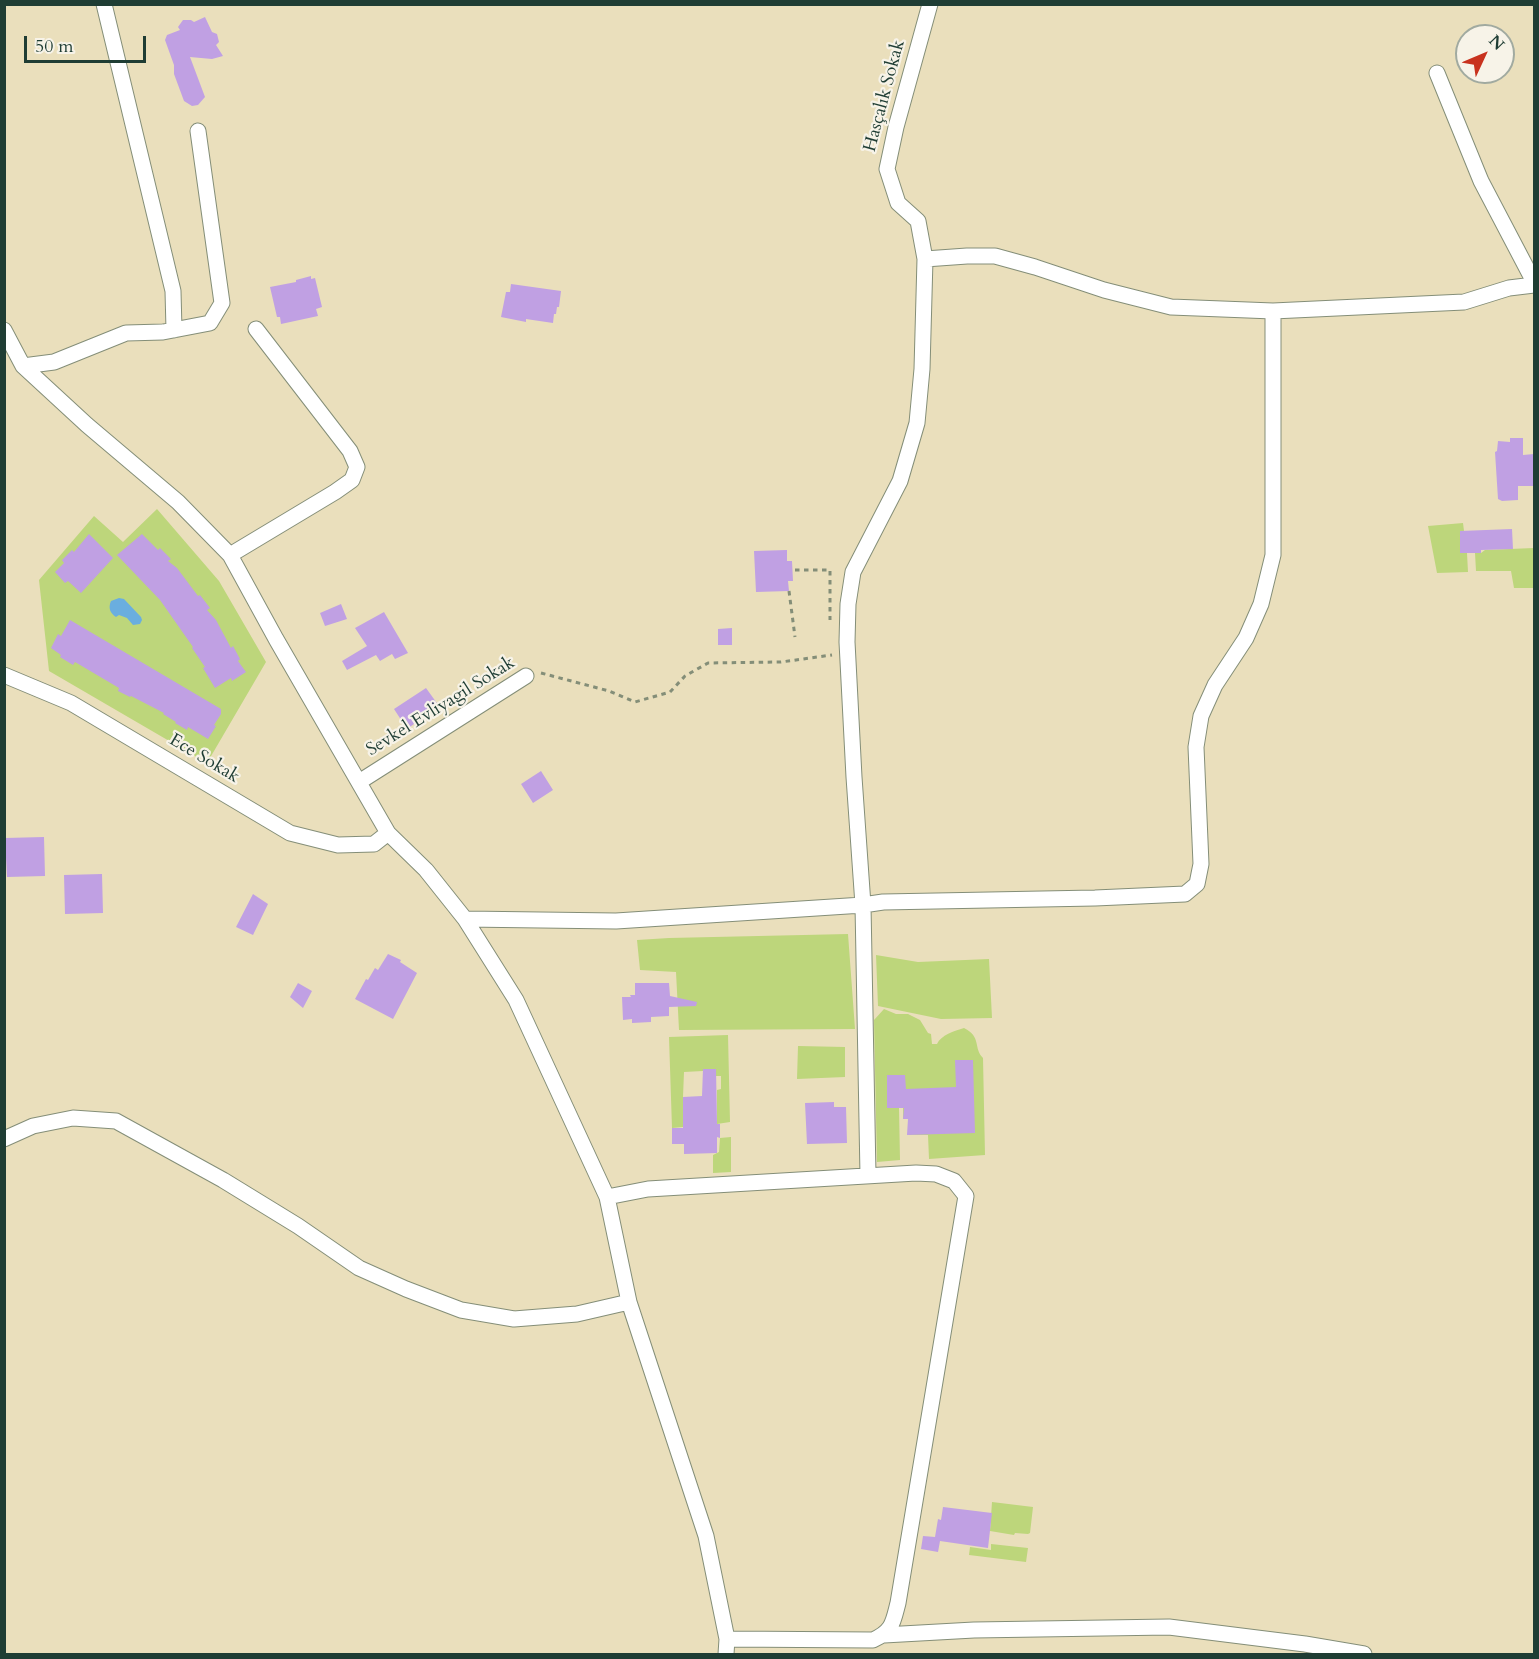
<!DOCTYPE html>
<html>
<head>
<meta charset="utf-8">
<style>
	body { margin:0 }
	#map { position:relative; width:1539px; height:1659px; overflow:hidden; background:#eadfbc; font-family:Cardo,serif }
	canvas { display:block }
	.frame { position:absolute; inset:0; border:6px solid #1f3d34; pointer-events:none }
	.north { position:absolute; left:1455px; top:24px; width:60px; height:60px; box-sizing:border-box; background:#f7f3e8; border:2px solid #a1aaa0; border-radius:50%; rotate:46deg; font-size:16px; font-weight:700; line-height:24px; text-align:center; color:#1f3d34 }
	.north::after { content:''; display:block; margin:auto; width:21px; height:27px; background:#c8321e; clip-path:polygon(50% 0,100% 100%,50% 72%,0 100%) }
	.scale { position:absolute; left:24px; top:36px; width:122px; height:27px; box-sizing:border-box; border:3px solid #1f3d34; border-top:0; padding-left:8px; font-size:18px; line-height:21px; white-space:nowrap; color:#1f3d34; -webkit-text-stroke:4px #f7f3e8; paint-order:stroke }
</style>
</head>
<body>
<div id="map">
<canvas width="1539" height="1659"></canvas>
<div class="frame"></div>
<div class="north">N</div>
<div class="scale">50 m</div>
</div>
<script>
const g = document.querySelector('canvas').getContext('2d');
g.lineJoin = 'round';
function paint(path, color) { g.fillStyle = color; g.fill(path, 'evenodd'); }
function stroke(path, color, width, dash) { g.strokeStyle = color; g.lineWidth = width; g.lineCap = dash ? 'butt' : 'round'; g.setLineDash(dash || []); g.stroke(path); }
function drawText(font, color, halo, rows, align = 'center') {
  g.font = font + ' Cardo,serif'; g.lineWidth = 4.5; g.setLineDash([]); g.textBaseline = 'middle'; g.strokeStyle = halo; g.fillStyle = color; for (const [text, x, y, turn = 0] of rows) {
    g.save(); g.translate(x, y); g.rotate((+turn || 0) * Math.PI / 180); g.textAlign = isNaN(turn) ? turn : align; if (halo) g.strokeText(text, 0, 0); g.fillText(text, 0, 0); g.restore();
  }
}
paint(new Path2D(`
	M157 509 219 581 266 662 207 763 49 671 39 580 94 516 123 542Z
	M1463 523 1464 531H1460V553H1467L1468 572 1437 573 1428 526Z
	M1534 548V588H1514L1511 571H1476L1475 553H1481L1485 550Z
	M848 934 855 1029 679 1030 676 972 640 970 637 940 669 938Z
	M876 955 918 962 989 959 992 1018 941 1019 878 1006Z
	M884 1009 896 1014H908L920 1020 928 1033 931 1034 932 1044H937C941 1035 954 1031 964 1028 982 1037 973 1048 983 1058L985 1155 929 1159 928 1135H909L908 1119H903V1108H899L900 1160 877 1162 874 1020Z
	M728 1035 730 1122 717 1124V1090L721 1089V1076H716V1069H704L703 1071 684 1072 683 1097V1127L672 1128 669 1037Z
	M798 1046 845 1047V1077L797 1079Z
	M731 1137V1172L713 1173V1155L719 1152 720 1138Z
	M992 1502 1033 1507 1030 1533 1028 1534 1015 1533 1014 1535 990 1531Z
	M991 1544 1028 1548 1026 1562 969 1555 970 1547 991 1550Z`), '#bdd67b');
paint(new Path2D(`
	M119 598 124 599 141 617 142 620 140 624 133 625 127 618 119 615 116 617C110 613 108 608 111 601Z`), '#6aaedf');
paint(new Path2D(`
	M205 17 212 32 217 34 219 42 216 45 223 56 212 59 190 57 205 97 198 105 192 106 184 101 174 74V65L165 40 167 35 180 30 178 27 183 20H191L194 22Z
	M311 276V279L315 278 322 307 316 309 318 316 281 324 280 317H277L270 287 296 282V280Z
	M511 284 561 291 559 307H557L556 314H554L553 323 526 319V322L501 317 506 292H510Z
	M1510 438H1523V455L1534 454V486H1518V500L1502 501 1498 499 1495 452 1497 451 1498 441 1510 442Z
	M1512 529 1513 549 1481 550V553H1460V531Z
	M89 534 113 558 81 593 68 581 65 583 55 572 64 563 62 560 72 550 74 552Z
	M142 534 158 550 160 548 171 559 168 561 177 568 198 596 200 595 210 608 207 610 216 620 231 648 233 646 240 659 238 661 246 672 232 681 231 678 215 688 203 668 205 667 192 648 193 647 160 600 117 555Z
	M787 550V561H792L793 581H788L789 591 756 592 754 551Z
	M341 604 347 619 325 626 320 613Z
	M384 612 408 653 395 659 392 654 380 661 376 655 347 670 342 661 367 646 355 628Z
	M70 620 221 709V714L214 725 216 726 208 739 188 727 187 730 175 723 176 722 163 714 164 713 131 696 130 697 118 691 119 688 75 662 73 665 60 657 61 655 51 648 58 634 61 636Z
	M732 628V645H718V629Z
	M426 688 439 706 407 729 394 709Z
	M541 771 553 790 533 803 521 784Z
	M44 837 45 876 7 877 5 838Z
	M102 874 103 913 65 914 64 875Z
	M253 894 268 904 253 935 236 927Z
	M388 954 401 960 400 962 417 973 393 1019 355 999 366 979 368 980 375 968 378 970Z
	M298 983 312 991 303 1008 290 997Z
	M635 983H669L670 996 697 1002 696 1006 669 1007V1016L651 1017V1022L632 1023V1019L623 1020 622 997H631L630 995H635Z
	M955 1060H973L975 1133 907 1135 908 1119H903L904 1108H887V1075H905L906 1089 956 1087Z
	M703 1069H716L717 1124H720V1138L717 1137V1153L684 1154V1144H672V1128H683V1097L702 1096Z
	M834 1102V1107H846L847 1143 807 1144 805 1103Z
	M943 1507 992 1513 988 1548 940 1541 938 1552 921 1549 923 1536 935 1537 938 1519 941 1520Z`), '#c0a0e3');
const street = new Path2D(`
	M104 4 173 291 174 330
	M1437 73 1481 181 1534 282
	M925 259 967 256H995L1035 267 1104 290 1171 307 1273 311 1464 302 1509 288 1534 285
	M4 330 23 366 87 425 178 502 230 555 276 639 388 833 426 870 465 919 616 921 863 905 883 902 1095 898 1185 894 1197 884 1201 864 1196 747 1201 716 1215 685 1246 638 1261 604 1273 555V311
	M23 366 54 362 126 333 163 332 210 323 222 303 198 131
	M230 555 335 492 352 480 357 467 350 451 256 329
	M4 675 71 703 290 833 338 845 374 844 388 833
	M359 782 526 676
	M465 919 516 1000 607 1197 648 1189 916 1173 936 1174 954 1181 966 1196 898 1603C893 1622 893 1631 873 1640L727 1639
	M4 1139 33 1126 73 1118 116 1121 223 1180 298 1226 359 1268 406 1289 461 1310 514 1319 577 1314 629 1302 607 1197
	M868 1176 863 905 854 777 847 642 848 604 853 572 900 481 917 423 922 369 925 259 918 221 898 203 887 169 896 127 930 4
	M629 1302 706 1536 727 1639 726 1654
	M884 1635 974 1630 1169 1627 1305 1644 1364 1654`);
stroke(street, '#848e78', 17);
stroke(new Path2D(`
	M795 570H830V620
	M789 591 795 637
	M541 673 609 691 635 702 670 692 685 676 708 663 781 662 832 655`), '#848e78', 3, [4.5, 4.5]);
stroke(street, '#fff', 15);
drawText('18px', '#1f3d34', '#f7f3e8', [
	["Hasçalık Sokak",885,96,-75],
	["Sevkel Evliyagil Sokak",441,707,-32],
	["Ece Sokak",204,759,31]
]);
</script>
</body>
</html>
